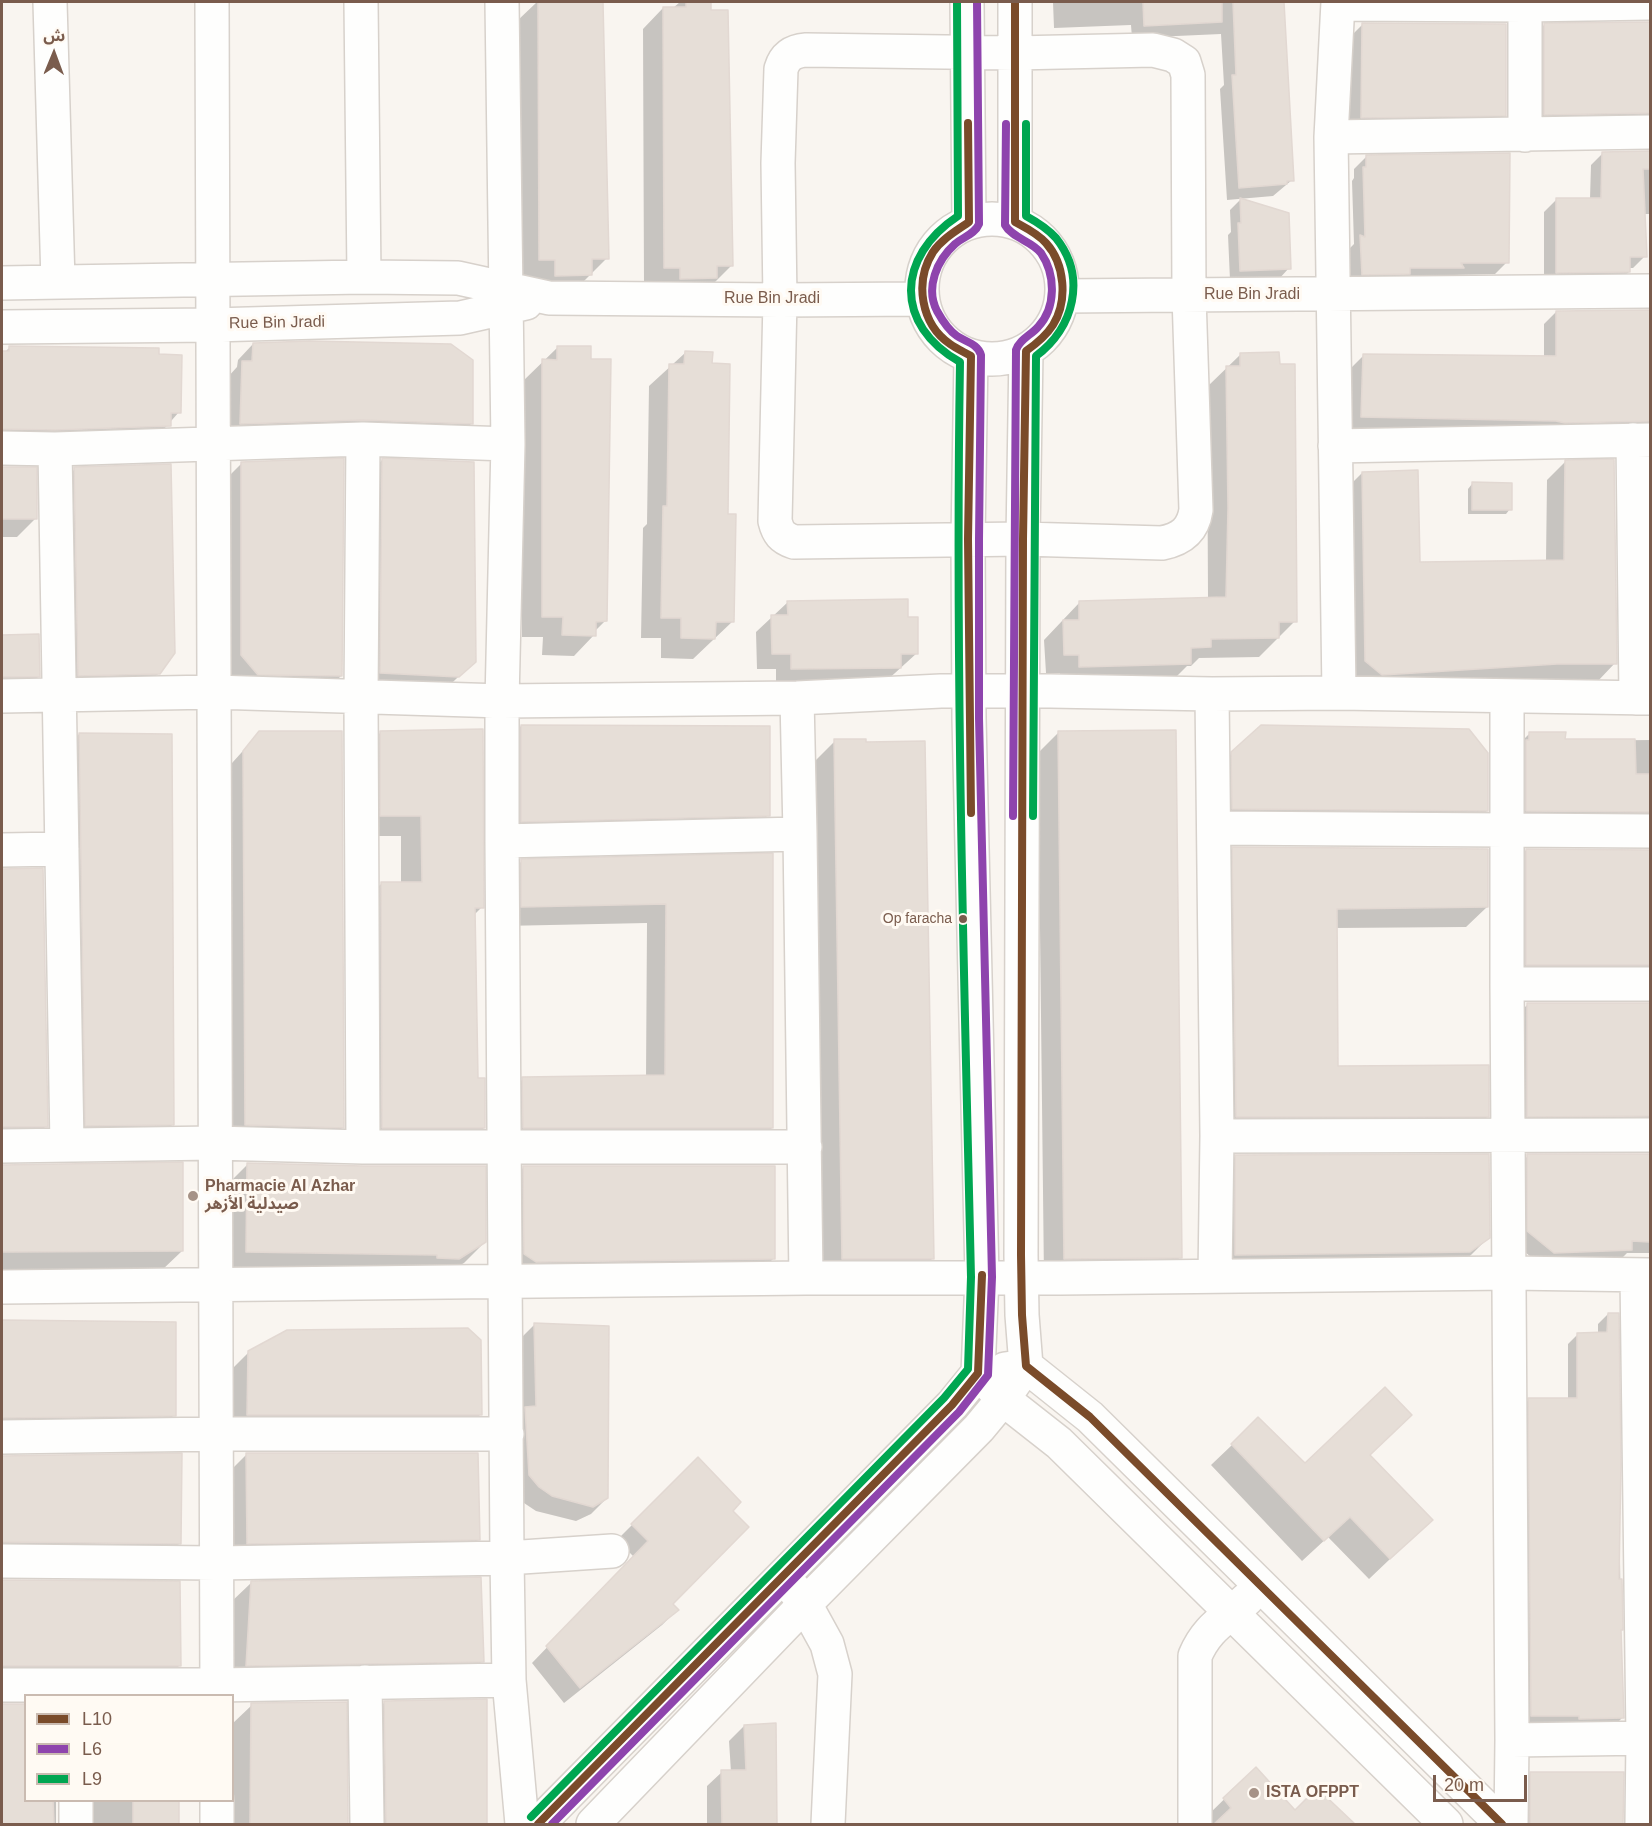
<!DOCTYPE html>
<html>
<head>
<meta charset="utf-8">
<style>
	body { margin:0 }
	#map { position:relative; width:1652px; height:1826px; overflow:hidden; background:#f9f5f0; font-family:Arial,"Noto Sans Arabic",sans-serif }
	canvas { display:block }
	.frame { position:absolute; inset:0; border:3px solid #7a5c4d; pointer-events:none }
	.legend { position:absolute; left:24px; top:1694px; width:210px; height:108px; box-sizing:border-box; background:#fffaf3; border:2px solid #cabbb1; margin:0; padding:8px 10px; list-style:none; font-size:18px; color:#7a5c4d }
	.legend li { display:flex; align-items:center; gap:12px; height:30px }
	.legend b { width:30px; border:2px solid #cabbb1 }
	.north { position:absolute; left:24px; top:24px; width:60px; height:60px; -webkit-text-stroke:4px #fffaf3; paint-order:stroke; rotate:1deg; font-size:16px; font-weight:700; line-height:24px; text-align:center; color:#7a5c4d }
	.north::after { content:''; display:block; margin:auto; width:21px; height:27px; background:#7a5c4d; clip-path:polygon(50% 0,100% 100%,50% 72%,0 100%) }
	.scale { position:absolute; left:1433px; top:1775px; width:94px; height:27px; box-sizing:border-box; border:3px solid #7a5c4d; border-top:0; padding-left:8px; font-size:18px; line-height:21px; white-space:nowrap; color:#7a5c4d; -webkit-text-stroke:4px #fffaf3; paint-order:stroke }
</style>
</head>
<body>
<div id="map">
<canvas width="1652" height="1826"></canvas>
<div class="frame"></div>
<ul class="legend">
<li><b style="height:8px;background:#7a4b2a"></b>L10</li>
<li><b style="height:8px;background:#8e44ad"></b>L6</li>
<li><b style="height:8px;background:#00a651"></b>L9</li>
</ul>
<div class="north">ش</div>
<div class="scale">20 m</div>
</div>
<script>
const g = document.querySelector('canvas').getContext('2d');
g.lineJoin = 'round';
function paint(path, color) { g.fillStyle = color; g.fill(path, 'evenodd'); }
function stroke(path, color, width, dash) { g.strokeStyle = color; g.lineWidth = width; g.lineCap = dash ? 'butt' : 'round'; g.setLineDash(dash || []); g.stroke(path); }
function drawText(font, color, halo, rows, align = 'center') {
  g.font = font + ' Arial,"Noto Sans Arabic",sans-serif'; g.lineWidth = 6; g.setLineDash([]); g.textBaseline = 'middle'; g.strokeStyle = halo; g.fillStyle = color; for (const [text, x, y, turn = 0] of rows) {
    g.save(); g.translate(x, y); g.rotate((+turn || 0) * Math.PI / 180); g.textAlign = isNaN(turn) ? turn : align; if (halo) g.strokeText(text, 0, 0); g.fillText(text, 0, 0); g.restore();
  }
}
paint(new Path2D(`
	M537 2H585L607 258 570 295 519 280 517 21Z
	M680 2H710L732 265 711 286 644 288 643 29 663 8H673Z
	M1053 2H1283L1292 180 1273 196 1227 200 1220 89 1224 85 1221 34 1132 38 1131 25 1054 28Z
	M1650 23V131L1532 126V37L1544 25Z
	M1363 24 1505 115 1489 130 1346 133 1347 40Z
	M1650 152V214H1643L1645 256 1633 268H1629V272L1616 284 1544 285V212L1556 200 1590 199 1591 165 1603 153Z
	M1366 157 1507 262 1495 274 1455 275 1451 279 1351 286 1349 249 1354 244 1352 181 1354 178V169Z
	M1240 200 1287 214 1289 268 1279 279 1230 280 1228 235 1231 232 1230 210Z
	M1650 311V434L1349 429 1351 368 1364 355 1544 357V324L1556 312Z
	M253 344 472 423 456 439H225L227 378 237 367 238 360Z
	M10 347 157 356 179 412 150 445 2 448V353H4Z
	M558 347 605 621 594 632V635L574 656 542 655 543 637H522V382Z
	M685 353 726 515 733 621 693 659 661 658V638H641L643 528 647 524 649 386Z
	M1241 354 1295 621 1259 657 1199 658 1191 666H1187L1170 683 1061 685 1060 673H1046L1044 640 1080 602 1208 599 1207 387Z
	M382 460 474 662 437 697 360 693 362 481Z
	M1565 462 1615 663 1597 682 1347 679 1344 491 1362 473 1418 564 1546 561 1547 480Z
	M242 463 341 676 320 696 221 676V484Z
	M2 468 35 469 36 518 17 537H2Z
	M75 469 159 673 138 694 58 696 54 489Z
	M1472 484 1510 509 1506 514H1468V489Z
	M788 602 906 619 917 653 884 683 776 684V669H757L756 632Z
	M2 636H38L39 676 20 695H2Z
	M521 726 768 815 748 836 501 842V747Z
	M260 732 343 1127 322 1148 225 1145 223 773Z
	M381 732 482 907 474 915 476 1079 484 1128 463 1148H362L361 904 381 884 401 883V836H360V753Z
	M1059 732 1180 1257 1160 1278 1044 1279 1038 753Z
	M1530 733 1564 741 1650 740V831L1514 823 1517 746Z
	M79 734 173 1124 152 1145 65 1146 59 755Z
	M835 741 932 1259 912 1279H822L814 762Z
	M1232 753 1487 811 1466 831 1212 829 1211 774Z
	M1233 848 1487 907 1466 927 1335 928 1336 1067 1488 1116 1467 1137H1216L1212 869Z
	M1526 850 1650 851V984L1514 977V863Z
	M771 855 772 1128 752 1148H503V1099L523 1079 646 1077 647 923 502 926V881L522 861Z
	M2 870H42L46 1126 26 1146 2 1147Z
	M1528 1004H1650V1135L1515 1129V1017Z
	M1650 1155V1253H1627L1618 1262 1541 1265 1515 1244V1168L1528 1156Z
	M1236 1156 1488 1238 1467 1259 1215 1275V1177Z
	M181 1164 182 1251 161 1271H2V1166Z
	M248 1164 485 1242 464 1263 437 1279 226 1272 227 1185Z
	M524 1167 774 1258 753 1279 515 1282 503 1188Z
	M1608 1314 1617 1315 1622 1718 1613 1727 1521 1725 1519 1409 1529 1400H1568V1344L1578 1334H1598V1324Z
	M2 1322 175 1323 174 1415 155 1434 2 1436Z
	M534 1325 607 1498 591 1514 576 1521 536 1511 524 1503 514 1491 519 1340Z
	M249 1352 480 1415 460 1435H227L228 1373Z
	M1232 1445 1305 1465 1369 1455 1410 1540 1369 1579 1328 1537 1302 1561 1211 1465Z
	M247 1454 479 1539 458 1560 227 1564 226 1475Z
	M181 1455 180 1543 161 1562 2 1561V1457Z
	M698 1459 671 1604 677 1610 662 1625 564 1703 532 1663 634 1557 617 1540Z
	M2 1581 179 1583V1666L161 1684H2Z
	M251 1583 482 1661 462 1682 226 1686 230 1603Z
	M486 1701V1824H365L364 1723 385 1702Z
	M345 1703 347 1824H230L232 1800V1724L252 1705Z
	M2 1705H26V1800H56V1824H2Z
	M744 1726 776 1749 777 1824H707V1786L722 1772H731L729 1741Z
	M1255 1769 1295 1812 1317 1790 1353 1824H1208L1204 1819Z
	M1531 1773 1622 1774V1824H1519L1520 1784Z
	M60 1800H177V1824H76Z`), '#0003');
const building = new Path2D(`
	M538 2H603L609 259H592V275L555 276V260H539Z
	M686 2H711V10H728L733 266H717V278L680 279V268H664L663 7H686Z
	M1143 2H1222V22L1144 26Z
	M1233 2H1284L1294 181H1287V184L1239 188 1232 75H1236Z
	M1650 22V113L1544 115V23Z
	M1362 23 1506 24V116L1361 118Z
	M1650 151V169H1643L1647 257H1630V272L1556 273V198H1601L1602 152Z
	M1510 153 1509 263H1461L1464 268H1410V274L1362 275 1360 235 1365 237 1363 167H1366V155Z
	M1240 198 1289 213 1291 269 1240 271 1238 223H1241Z
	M1650 310V421L1565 423 1556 421 1361 417 1363 354 1556 356V311Z
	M310 341 451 344 473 360V424L362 420 240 424 242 361H252L253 343Z
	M9 346 159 348V354L182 355 181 413H171V426L55 430 2 429V351H9Z
	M557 346H591V359H611L607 621 596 622V636L562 635 563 617H542V359L557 360Z
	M685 351 713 352 712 363 730 364 728 514H736L734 622H716L715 639 681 638V618H661L663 506H667L669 364H684Z
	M1279 352 1280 364H1295L1297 622H1279V638L1211 639V647L1191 648V664L1079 667V655H1064L1063 620H1079V601L1226 597 1228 508 1226 366H1240V353Z
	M344 458 342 676 258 675 241 655V462Z
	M382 458 474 462 476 662 459 677 380 673Z
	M1614 459 1617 664H1557L1382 675 1365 661 1362 472 1418 470 1420 562 1564 560 1565 460Z
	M171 464 175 653 160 674 78 676 74 467Z
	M2 467H37V519H2Z
	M1472 482 1512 483V510H1472Z
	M908 599V617H918V654H901V668L791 669V654H772L771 615H788L787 601Z
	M39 634 40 677H2V635Z
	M521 725 770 726V816L521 822Z
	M1261 725 1469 729 1488 753V811L1232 809 1231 752Z
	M483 729 484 908H475L478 1078H485V1128H382L381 882H422L421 816H380V731Z
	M1176 730 1182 1258 1064 1259 1058 731Z
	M259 731H342L344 1128 245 1125 243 751Z
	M1529 732H1566L1565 739H1635L1636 774H1650V812L1526 811V740H1529Z
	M79 733 172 734 174 1125 85 1126Z
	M834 739H866V742L925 741 934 1259H842Z
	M1232 847 1488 849V907L1337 909 1338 1066 1489 1065V1117H1236Z
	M1526 849 1650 850V965H1526Z
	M773 853V1128H523L522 1077 665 1075 666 904 521 907V859Z
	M43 868 48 1127H2V869Z
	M1527 1003H1650V1116L1527 1117Z
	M1489 1154 1490 1238 1470 1252 1235 1255V1155Z
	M1527 1154H1650V1242L1632 1241V1250L1554 1253 1527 1231Z
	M183 1162V1251L2 1252V1165Z
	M247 1163 363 1166H486V1242L459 1259 437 1258V1255L246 1252Z
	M523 1166H775V1259L536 1262 524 1254Z
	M1608 1313H1619L1621 1463 1619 1579H1622L1623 1630H1621L1624 1718 1579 1719V1716H1531L1528 1398H1577V1333L1607 1332Z
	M2 1320 176 1322V1416L2 1418Z
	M534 1323 609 1326 608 1498 593 1507 552 1496 539 1487 529 1475 525 1407 536 1406Z
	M468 1328 481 1340 482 1415H247L248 1351 287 1330Z
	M1385 1387 1412 1415 1370 1455 1433 1520 1390 1559 1350 1517 1324 1541 1231 1444 1258 1417 1305 1463Z
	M182 1453 181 1544 2 1542V1456Z
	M246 1453H478L480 1540 247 1544Z
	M698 1457 741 1502 733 1511 749 1527 673 1604 679 1610 580 1688 546 1646 648 1541 631 1524Z
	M481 1577 484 1662 246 1666 251 1581Z
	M2 1580 180 1581 181 1666H2Z
	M487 1699V1824H386L384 1701Z
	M347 1702 348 1824H250L251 1703Z
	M2 1704H26V1800H53L54 1824H2Z
	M776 1723 777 1824H722L721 1770H746L744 1725Z
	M1256 1767 1295 1810 1317 1788 1355 1824H1214L1231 1808 1223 1798Z
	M1530 1772H1624L1623 1824H1530Z
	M133 1800H179V1824H133Z`);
paint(building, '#e6ded7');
stroke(building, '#e2d8d2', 1.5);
const minor = new Path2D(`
	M50 2 58 282
	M212 2 217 1696
	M361 2 364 277
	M502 2 508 444 502 701V841L507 1558 509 1680 522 1824
	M967 2 969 222
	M1015 2V222
	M1338 2 1331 137 1339 693
	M1338 4 1525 5 1650 3
	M806 50 1015 53 1153 50 1173 55 1184 62 1188 75 1189 296 1196 510C1193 530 1182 539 1162 543L1023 539 794 542C782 538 778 533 775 521L780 300 778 163 781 69C785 56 793 51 806 50Z
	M1525 135V2
	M1331 137 1650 132
	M922 289a70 70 0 1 1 140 0a70 70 0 1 1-140 0Z
	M2 283 364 277 458 278 549 298 780 300 922 299
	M1063 296 1650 291
	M2 327 213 325 460 318 526 303
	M363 439 361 698 363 1147
	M1633 440 1636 698
	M1335 446 1650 440
	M2 448 55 449 363 439 508 444
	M55 449 67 1145
	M1212 694 1217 1136 1215 1276
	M2 696 214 692 502 701 797 698 941 691H1050L1212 694 1339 693 1650 698
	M1507 697V984L1512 1740
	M797 698 800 834 806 1278
	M1215 828 1650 831
	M502 841 800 834
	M2 850 62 849
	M1507 984H1650
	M1217 1136 1650 1135
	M2 1146 215 1143 363 1147H805
	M1637 1275 1643 1738 1642 1824
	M2 1287 806 1278H1060L1510 1273 1650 1275
	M1005 1369 1026 1366 1090 1417 1502 1824
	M988 1383 1003 1399 1059 1443 1446 1824
	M2 1437 218 1434H507
	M2 1561 217 1563 507 1558 612 1551
	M793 1588 805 1604 827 1644 835 1674 828 1824
	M365 1682 367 1824
	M2 1685H217L509 1680
	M76 1800V1824
	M217 1824V1800
	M538 1824 952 1405 978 1373 982 1277 969 718 968 539 971 356
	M593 1824 805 1604 979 1428 1003 1399 1026 1366 1022 1315 1021 1255 1023 539 1026 351
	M1195 1824V1656C1207 1627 1225 1620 1247 1599
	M1511 1824 1512 1740 1650 1738`);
stroke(minor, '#d7d1cb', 36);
stroke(minor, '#fefefd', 33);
stroke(new Path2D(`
	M1015 2V222C1026 228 1037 233 1046 243 1065 264 1068 301 1053 325 1046 336 1036 344 1026 351L1023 539 1021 1255 1022 1315 1026 1366 1090 1417 1502 1824
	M968 123 969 222C956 231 942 239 933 252 914 282 921 324 950 344 957 349 964 352 971 356L968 539 971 813
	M538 1824 952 1405 978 1373 982 1275`), '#7a4b2a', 8);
stroke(new Path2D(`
	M1006 124 1005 225C1012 238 1032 241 1041 253 1056 275 1056 308 1038 327 1031 335 1019 340 1016 350L1013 816
	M552 1824 959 1412 988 1375 992 1277 979 718V539L981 355C978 344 966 342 957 336 948 330 942 320 937 311 925 288 937 260 955 244 963 237 975 234 979 224L977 2`), '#8e44ad', 8);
stroke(new Path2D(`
	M1026 124V216C1037 222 1047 228 1056 238 1087 277 1074 328 1036 356L1033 816
	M531 1817 944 1398 968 1369 971 1277C964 972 955 667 960 362 894 325 896 257 958 216L957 2`), '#00a651', 8);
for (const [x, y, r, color] of [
	[963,919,5,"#7a5c4d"],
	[193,1196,6,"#a69286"],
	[1254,1793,6,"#a69286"]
]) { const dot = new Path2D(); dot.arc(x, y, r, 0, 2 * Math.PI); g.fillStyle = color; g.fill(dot); stroke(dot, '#fffaf3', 2); }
drawText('14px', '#7a5c4d', '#fffaf3', [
	["Op faracha",952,919]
], 'right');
drawText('16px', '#7a5c4d', '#fffaf3', [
	["Rue Bin Jradi",1252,295],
	["Rue Bin Jradi",772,299],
	["Rue Bin Jradi",277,323,-1]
]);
drawText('bold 16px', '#7a5c4d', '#fffaf3', [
	["Pharmacie Al Azhar",205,1187],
	["صيدلية الأزهر",205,1205],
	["ISTA OFPPT",1266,1793]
], 'left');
</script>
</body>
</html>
